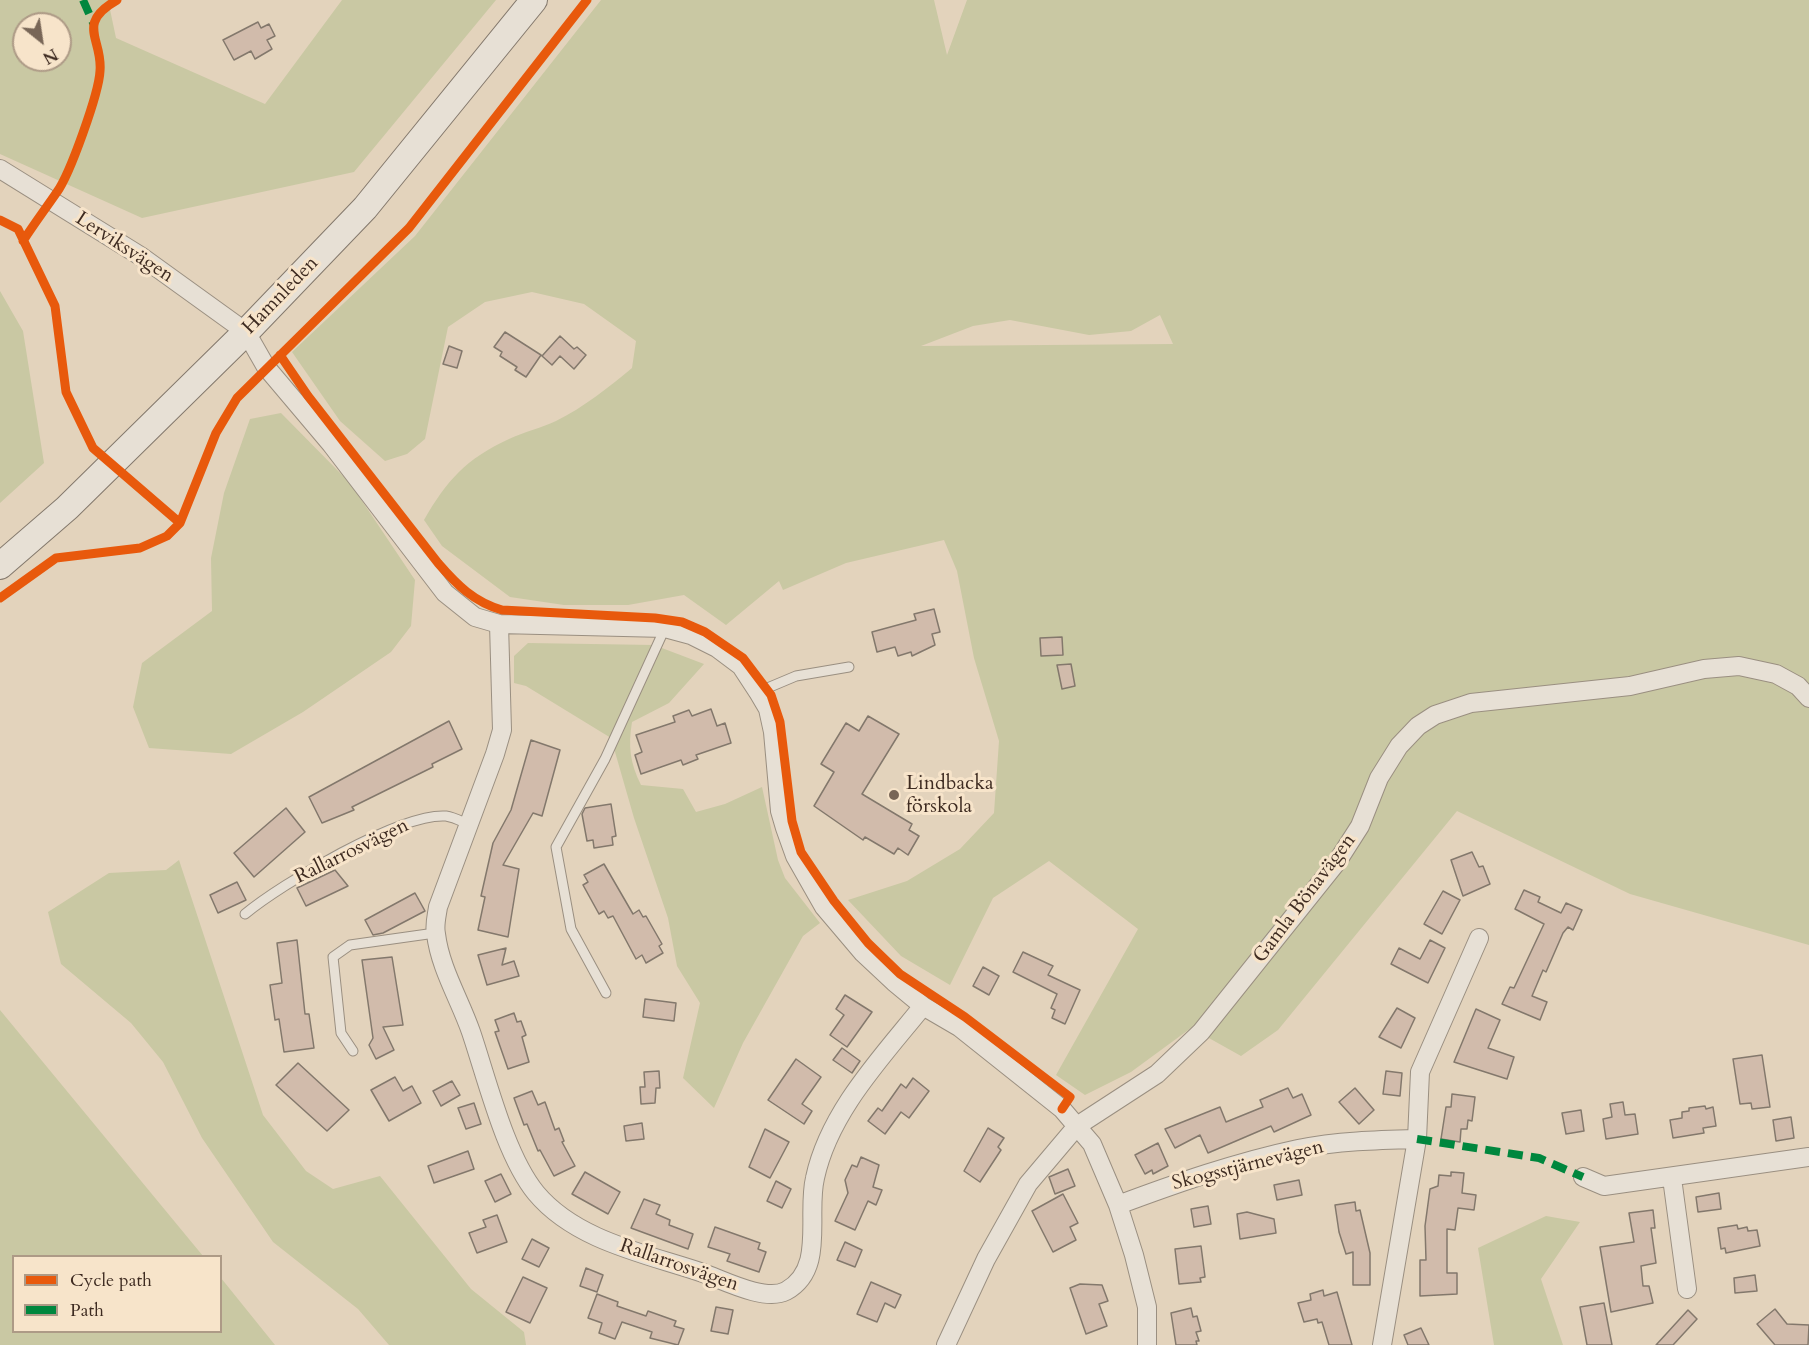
<!DOCTYPE html>
<html>
<head>
<meta charset="utf-8">
<style>
	body { margin:0 }
	#map { position:relative; width:1809px; height:1345px; overflow:hidden; background:#e3d3bc; font-family:Cardo,serif }
	canvas { display:block }
	.legend { position:absolute; left:12px; top:1255px; width:210px; height:78px; box-sizing:border-box; background:#f7e4ca; border:2px solid #ad9a86; margin:0; padding:8px 10px; list-style:none; font-size:18px; color:#3e2b21 }
	.legend li { display:flex; align-items:center; gap:12px; height:30px }
	.legend b { width:30px; border:2px solid #ad9a86 }
	.north { position:absolute; left:12px; top:12px; width:60px; height:60px; box-sizing:border-box; background:#f7e4ca; border:2px solid #ad9a86; border-radius:50%; rotate:150deg; font-size:16px; font-weight:700; line-height:24px; text-align:center; color:#3e2b21 }
	.north::after { content:''; display:block; margin:auto; width:21px; height:27px; background:#786657; clip-path:polygon(50% 0,100% 100%,50% 72%,0 100%) }
</style>
</head>
<body>
<div id="map">
<canvas width="1809" height="1345"></canvas>
<ul class="legend">
<li><b style="height:8px;background:#e8590c"></b>Cycle path</li>
<li><b style="height:8px;background:#00873e"></b>Path</li>
</ul>
<div class="north">N</div>
</div>
<script>
const g = document.querySelector('canvas').getContext('2d');
g.lineJoin = 'round';
function paint(path, color) { g.fillStyle = color; g.fill(path, 'evenodd'); }
function stroke(path, color, width, dash) { g.strokeStyle = color; g.lineWidth = width; g.lineCap = dash ? 'butt' : 'round'; g.setLineDash(dash || []); g.stroke(path); }
function drawText(font, color, halo, rows, align = 'center') {
  g.font = font + ' Cardo,serif'; g.lineWidth = 6; g.setLineDash([]); g.textBaseline = 'middle'; g.strokeStyle = halo; g.fillStyle = color; for (const [text, x, y, turn = 0] of rows) {
    g.save(); g.translate(x, y); g.rotate((+turn || 0) * Math.PI / 180); g.textAlign = isNaN(turn) ? turn : align; if (halo) g.strokeText(text, 0, 0); g.fillText(text, 0, 0); g.restore();
  }
}
paint(new Path2D(`
	M0 0H108L116 38 265 104 342 0H496L354 172 142 218 0 154ZM24 24H60V60H24Z
	M601 0H934L947 55 967 0H1809V945L1630 894 1457 811 1278 1030 1241 1056 1191 1028 1131 1072 1085 1095 1056 1075 1138 929 1049 861 993 898 950 985 901 956 848 900 907 881 960 849 994 813 999 741 974 658 957 571 944 540 846 563 783 590 779 581 726 625 684 595 628 605H564L510 597 442 546 424 520C447 480 466 459 509 439 524 432 541 428 556 421 584 407 608 388 632 368L636 341 584 304 532 292 485 302 448 327 425 439 407 454 385 461 340 421 292 352 415 236ZM1160 315 1173 344 921 346 973 326 1010 320 1089 335 1131 331Z
	M0 291 23 331 44 463 0 503Z
	M281 413 350 483 415 580 411 626 391 652 303 712 231 754 149 748 133 707 142 663 212 611 211 558 224 493 250 419Z
	M528 643 654 645 704 664 669 703 632 722C628 746 630 763 641 785L683 789 696 812 725 804 762 787 778 860 785 878 820 923 803 936 743 1043 714 1108 683 1078 700 1003 677 966 668 918 634 818 611 738 526 686 514 683V656Z
	M179 860 263 1115 306 1171 333 1189 380 1176 471 1289 524 1332 526 1345H389L358 1309 273 1242 202 1138 163 1062 131 1023 61 964 48 912 109 873 166 870Z
	M0 1010 203 1256H14V1332H220L221 1278 275 1345H0Z
	M1546 1216 1580 1222 1541 1279 1563 1345H1494L1478 1248Z`), '#c9c8a3');
const building = new Path2D(`
	M258 22 261 28 269 24 275 36 267 40 272 49 255 59 251 51 234 60 223 40Z
	M505 332 541 355 526 377 515 370 517 367 500 356 502 352 494 347Z
	M560 336 574 349 577 347 586 355 574 369 560 356 552 365 542 356Z
	M449 346 462 351 457 368 443 364Z
	M934 609 940 632 932 634 935 645 912 656 911 652 898 656 895 647 877 652 872 632 916 620 914 614Z
	M1062 637 1063 655 1041 656 1040 638Z
	M1071 664 1075 686 1062 689 1057 665Z
	M711 709 717 726 725 723 731 743 696 755 698 759 683 765 681 760 641 774 635 755 642 752 636 735 675 722 673 716 689 710 692 716Z
	M868 716 899 734 862 794 912 824 909 830 919 836 908 855 898 848 894 854 865 837 863 840 814 806 834 772 821 764 846 723 859 731Z
	M449 721 462 749 432 764 433 767 352 807 354 810 322 823 309 797Z
	M531 740 560 750 542 816 533 813 503 865 519 869 508 937 478 930 485 897 481 896 493 843 511 810Z
	M611 804 616 836 612 837 613 845 594 848 593 840 587 841 582 814 585 808Z
	M286 808 305 832 254 877 234 853Z
	M1472 852 1479 867 1483 866 1490 884 1463 896 1451 860Z
	M604 864 633 914 639 910 643 917 646 916 662 944 659 946 663 953 646 963 642 955 636 959 613 916 608 918 604 911 599 914 583 885 588 882 584 875Z
	M335 870 348 886 306 906 297 888Z
	M237 882 246 900 218 913 210 895Z
	M1524 890 1540 897 1538 902 1561 913 1566 903 1582 910 1573 930 1568 927 1563 933 1546 972 1543 970 1532 996 1547 1002 1540 1020 1502 1004 1510 987 1514 988 1544 924 1515 909Z
	M1443 891 1460 900 1442 934 1424 924Z
	M415 893 425 911 383 933 373 935 365 920Z
	M297 940 305 1014H309L314 1048 284 1052 279 1019 275 1020 270 985 282 983 277 943Z
	M1430 940 1445 948 1428 983 1391 964 1399 948 1420 959Z
	M506 948 502 965 514 961 519 976 487 985 478 955Z
	M1023 952 1053 966 1048 975 1080 990 1065 1024 1052 1018 1055 1010 1051 1008 1057 994 1013 972Z
	M392 957 403 1025 383 1027 394 1050 376 1059 369 1045 373 1038 362 960Z
	M983 967 999 976 989 995 973 986Z
	M845 995 872 1012 847 1047 830 1035 844 1015 836 1009Z
	M645 999 676 1003 674 1021 643 1017Z
	M1397 1008 1415 1018 1401 1048 1379 1037Z
	M1476 1009 1500 1020 1488 1048 1514 1057 1507 1079 1454 1062Z
	M514 1013 517 1022 521 1021 526 1035 522 1037 529 1062 508 1069 495 1032 499 1031 495 1020Z
	M842 1048 860 1061 852 1073 833 1060Z
	M1762 1055 1770 1107 1752 1109 1751 1103 1740 1104 1733 1059Z
	M796 1059 821 1077 802 1104 812 1111 804 1124 768 1100Z
	M298 1063 349 1110 327 1131 276 1085Z
	M659 1071 660 1088H656L655 1103 641 1104 640 1087H645L644 1072Z
	M1386 1071 1402 1073 1400 1096 1383 1094Z
	M395 1077 403 1091 412 1086 421 1103 389 1121 371 1090Z
	M913 1078 929 1091 909 1118 901 1112 885 1134 868 1121 878 1108 882 1111 901 1084 906 1088Z
	M452 1081 460 1095 441 1106 433 1091Z
	M1288 1088 1293 1098 1302 1094 1311 1115 1274 1132 1271 1126 1208 1153 1200 1135 1175 1148 1165 1129 1220 1107 1226 1122 1263 1107 1260 1100Z
	M1355 1088 1374 1110 1359 1124 1339 1102Z
	M532 1091 538 1105 545 1102 555 1130 559 1128 564 1141 562 1142 575 1166 554 1176 540 1150 538 1151 527 1124 524 1125 514 1098Z
	M1452 1094 1475 1097 1472 1121 1468 1120 1467 1129H1461L1460 1142 1441 1139 1446 1107H1451Z
	M1623 1102 1625 1115 1635 1114 1638 1134 1606 1139 1603 1119 1612 1117 1610 1104Z
	M474 1103 481 1124 466 1129 458 1108Z
	M1705 1106 1706 1109 1713 1107 1716 1126 1703 1128 1704 1133 1673 1138 1670 1120 1682 1118V1112L1689 1111V1108Z
	M1581 1110 1584 1131 1566 1134 1562 1113Z
	M1791 1117 1794 1138 1776 1141 1773 1120Z
	M642 1123 644 1139 626 1141 624 1126Z
	M988 1128 1004 1138 998 1147 1001 1150 980 1182 964 1171Z
	M765 1129 789 1142 770 1178 749 1167Z
	M1158 1143 1168 1166 1153 1174 1152 1170 1145 1174 1135 1155Z
	M468 1151 474 1169 434 1183 428 1166Z
	M861 1157 879 1165 873 1187 882 1190 876 1205 868 1201 855 1230 835 1221 848 1193 845 1180 852 1165 857 1167Z
	M1068 1169 1075 1186 1055 1194 1049 1177Z
	M585 1172 620 1192 608 1214 572 1194Z
	M1451 1172 1464 1173 1462 1193 1476 1195 1474 1210 1458 1208 1455 1230 1447 1229V1273H1457V1294L1420 1296V1260H1426L1425 1226 1430 1189 1438 1186 1439 1175 1451 1176Z
	M501 1174 511 1194 495 1202 485 1181Z
	M1299 1180 1302 1195 1277 1200 1274 1185Z
	M776 1181 791 1189 782 1208 767 1201Z
	M1719 1193 1721 1209 1698 1212 1696 1197Z
	M1063 1194 1078 1223 1070 1227 1076 1240 1053 1252 1032 1211Z
	M644 1199 660 1205 656 1214 670 1220 669 1225 693 1234 688 1249 631 1228Z
	M1355 1202 1356 1211 1360 1210 1370 1253V1285H1353V1252L1346 1254 1339 1232 1335 1205Z
	M1208 1206 1211 1224 1194 1227 1191 1209Z
	M1653 1210 1655 1228H1651L1656 1263 1641 1266 1643 1286H1649L1653 1303 1611 1312 1600 1247 1634 1242 1629 1213Z
	M1247 1212 1274 1219 1276 1233 1240 1239 1237 1214Z
	M497 1215 507 1242 477 1253 469 1233 486 1227 483 1220Z
	M1737 1225 1738 1229 1747 1227 1748 1231 1757 1230 1760 1246 1726 1253 1725 1248 1721 1249 1718 1228Z
	M715 1227 760 1243 758 1249 766 1252 759 1272 727 1261 730 1254 708 1247Z
	M532 1239 549 1248 539 1267 522 1259Z
	M845 1242 862 1250 855 1267 837 1260Z
	M1201 1246 1205 1277 1200 1278 1201 1282 1179 1284 1175 1249Z
	M586 1268 603 1275 597 1292 580 1286Z
	M1755 1275 1757 1291 1735 1293 1734 1278Z
	M523 1277 547 1288 530 1323 506 1312Z
	M871 1282 901 1295 895 1308 885 1303 877 1322 857 1314Z
	M1080 1284 1102 1285 1108 1301 1099 1304 1107 1326 1086 1334 1070 1288Z
	M1323 1290 1324 1296 1337 1292 1352 1345H1329L1322 1322 1318 1323 1317 1319 1304 1322 1298 1303 1311 1300 1310 1294Z
	M597 1294 618 1302 617 1306 646 1316 648 1311 676 1321 674 1326 684 1329 678 1345 650 1338 652 1332 622 1322 615 1339 599 1333 602 1323 588 1318Z
	M1604 1303 1612 1345H1587L1580 1307Z
	M716 1307 733 1310 728 1334 711 1331Z
	M1191 1308 1193 1317 1197 1316 1201 1331 1196 1332 1199 1341H1196L1197 1345H1176L1171 1313Z
	M1775 1309 1787 1324 1809 1325 1808 1345H1775L1757 1324Z
	M1688 1310 1697 1319 1673 1345H1656Z
	M1421 1328 1429 1345H1408L1404 1335Z`);
paint(building, '#d1bbab');
stroke(building, '#83786c', 1.5);
const service = new Path2D(`
	M758 692 796 676 849 667
	M245 914C281 884 400 813 446 816 453 817 461 821 468 824
	M606 993 571 929 556 847 605 759 665 628
	M353 1051 341 1033 333 957 350 945 435 933`);
const minor = new Path2D(`
	M0 169 142 257 246 332 266 367 331 444 445 593 475 617 499 624 665 628 691 635 717 648 741 666 758 692 768 709 773 732 780 811 785 828 795 856 824 907 863 953 894 982 923 1006 959 1027 1062 1109 1092 1144 1118 1205 1134 1255 1147 1307V1345
	M499 624 502 730 495 754 438 907C437 915 434 925 436 934 440 968 460 1000 471 1032 487 1079 505 1155 536 1193 576 1241 647 1254 703 1273 723 1280 765 1302 786 1291 826 1269 806 1215 815 1178 829 1112 882 1057 923 1006
	M1583 1177 1604 1186 1809 1157
	M1672 1178 1687 1289
	M1118 1205C1177 1183 1237 1162 1298 1149 1337 1141 1377 1140 1417 1139
	M946 1345 986 1259 1028 1184 1077 1126 1157 1074 1201 1032 1337 862 1360 826 1379 778 1399 746 1418 726 1435 715 1471 703 1630 686 1704 669 1739 666 1776 674 1798 686 1809 698
	M1382 1345 1417 1139 1420 1072 1479 938`);
const secondary = new Path2D(`
	M0 566 67 508 246 332 365 208 534 0`);
stroke(service, '#9a8f81', 11);
stroke(minor, '#9a8f81', 20);
stroke(secondary, '#83786c', 28);
stroke(service, '#e7e0d5', 9);
stroke(minor, '#e7e0d5', 18);
stroke(secondary, '#e7e0d5', 26);
stroke(new Path2D(`
	M83 0 94 25
	M1417 1139 1539 1158 1583 1177`), '#00873e', 8, [15, 8]);
stroke(new Path2D(`
	M0 220 18 229 55 306 66 392 93 448 180 523
	M23 241C34 224 46 208 57 192 70 174 99 93 100 71 103 39 75 24 117 0
	M280 355 308 396 438 563C457 585 474 602 502 610L655 618 682 622 705 632 743 658 771 695 780 722 792 821 801 852 834 901 868 943 900 974 965 1017 1070 1097 1062 1109
	M0 598 56 558 140 548 167 536 180 523 216 433 237 398 409 228 587 0`), '#e8590c', 9);
for (const [x, y, r, color] of [
	[894,795,6,"#786657"]
]) { const dot = new Path2D(); dot.arc(x, y, r, 0, 2 * Math.PI); g.fillStyle = color; g.fill(dot); stroke(dot, '#f7e4ca', 2); }
drawText('20px', '#3e2b21', '#f7e4ca', [
	["Lerviksvägen",124,248,33],
	["Hamnleden",281,296,-46],
	["Rallarrosvägen",352,852,-26],
	["Gamla Bönavägen",1305,899,-53],
	["Skogsstjärnevägen",1248,1166,-14],
	["Rallarrosvägen",679,1266,19]
]);
drawText('20px', '#3e2b21', '#f7e4ca', [
	["Lindbacka",906,784],
	["förskola",906,807]
], 'left');
</script>
</body>
</html>
